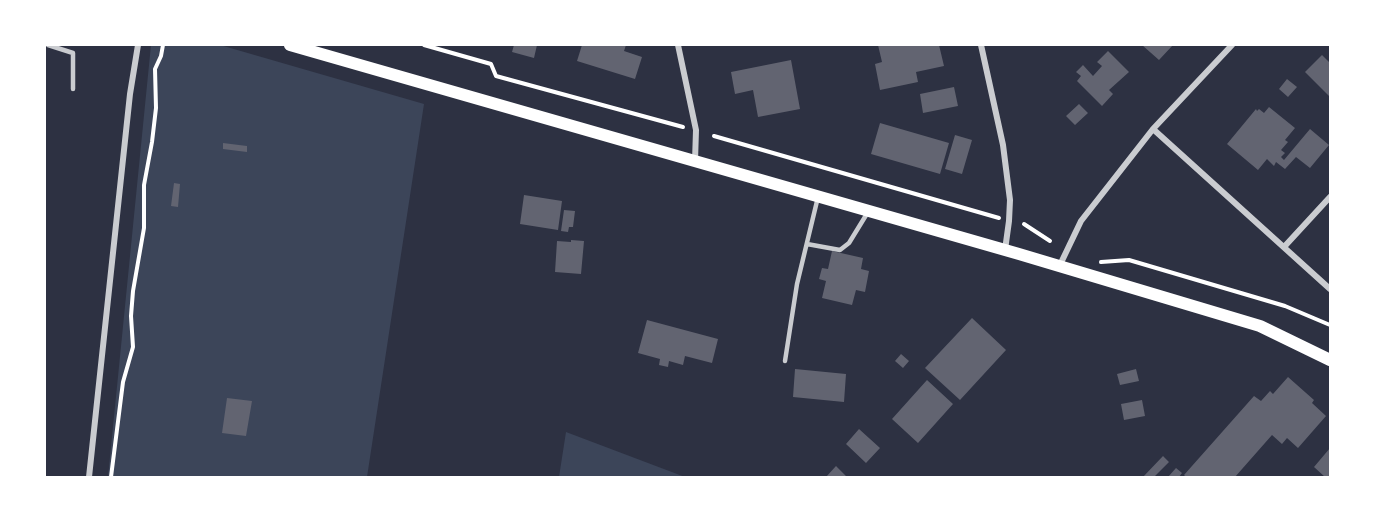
<!DOCTYPE html>
<html>
<head>
<meta charset="utf-8">
<style>
	body { margin:0 }
	#map { position:relative; width:1375px; height:522px; overflow:hidden; background:#2d3142; font-family:Poppins,sans-serif }
	canvas { display:block }
	.frame { position:absolute; inset:0; border:46px solid #fff; pointer-events:none }
</style>
</head>
<body>
<div id="map">
<canvas width="1375" height="522"></canvas>
<div class="frame"></div>
</div>
<script>
const g = document.querySelector('canvas').getContext('2d');
g.lineJoin = 'round';
function paint(path, color) { g.fillStyle = color; g.fill(path, 'evenodd'); }
function stroke(path, color, width, dash) { g.strokeStyle = color; g.lineWidth = width; g.lineCap = dash ? 'butt' : 'round'; g.setLineDash(dash || []); g.stroke(path); }
paint(new Path2D(`
	M151 45H220L424 104 367 477H108Z
	M566 432 685 477H559Z`), '#3c4559');
paint(new Path2D(`
	M514 45H537L534 58 512 52Z
	M582 45H626L624 51 642 57 635 79 577 61Z
	M878 45H939L944 66 916 72 918 82 880 90 875 64 882 62Z
	M1142 45H1173L1159 60Z
	M1108 51 1129 72 1109 90 1113 94 1102 106 1077 81 1081 76 1076 72 1083 65 1093 76 1102 66 1097 62Z
	M1322 55 1330 63V97L1305 72Z
	M791 60 800 109 758 117 753 90 735 94 731 72Z
	M1287 79 1297 87 1288 97 1279 89Z
	M954 87 958 106 923 113 920 94Z
	M1079 104 1088 113 1075 125 1066 116Z
	M1269 107 1295 128 1285 140 1288 142 1281 150 1285 153 1281 157 1284 160 1310 129 1329 145 1310 168 1296 157 1285 169 1276 162 1274 166 1267 159 1258 170 1227 144 1256 109 1257 111 1259 109 1264 113Z
	M880 123 949 143 940 174 871 154Z
	M955 135 972 140 962 174 945 169Z
	M223 143 247 146V152L223 149Z
	M174 183 180 184 178 207 171 206Z
	M524 195 562 201 558 230 520 224Z
	M564 210 575 211 573 227H569L568 232 561 231Z
	M571 240 584 241 581 274 555 272 557 241 571 242Z
	M832 251 863 258 861 269 869 271 865 292 856 290 852 305 822 298 826 281 819 279 822 268 828 269Z
	M972 318 1006 350 960 400 925 368Z
	M647 320 718 339 712 363 685 356 683 365 669 361 668 367 659 365 660 359 638 353Z
	M901 354 909 361 903 368 895 361Z
	M795 369 846 374 844 402 793 397Z
	M1136 369 1139 381 1120 385 1117 374Z
	M1288 377 1314 400 1312 403 1326 416 1298 448 1287 438 1282 444 1272 435 1235 477H1186L1184 475 1254 396 1261 401 1270 391 1273 394Z
	M927 380 953 404 918 443 892 419Z
	M227 398 252 401 246 436 222 433Z
	M1142 400 1145 416 1124 420 1121 404Z
	M859 429 880 448 866 463 846 444Z
	M1330 448V477H1325L1314 467Z
	M1163 456 1169 462 1154 477H1143Z
	M836 466 847 477H826Z
	M1176 468 1182 473 1179 477H1168Z`), '#626471');
stroke(new Path2D(`
	M424 45 491 64 496 76 683 127
	M714 136 999 218
	M1024 224 1050 241
	M1101 262 1129 260 1285 306 1330 325
	M111 477 123 382 133 347 131 316 133 291 144 228V185L152 142 156 108 155 69 161 56 163 45`), '#fff', 4);
stroke(new Path2D(`
	M48 45 73 53V89
	M807 244 840 250 849 243 868 212
	M785 361 797 284 818 197`), '#caccd0', 4.5);
stroke(new Path2D(`
	M678 45 696 130 695 161
	M981 45 1003 145 1010 200 1009 221 1005 250
	M1153 129 1330 289
	M1284 247 1330 197
	M1059 267 1081 221 1153 129 1232 45
	M89 477 130 94 138 45`), '#caccd0', 6);
stroke(new Path2D(`
	M290 45 1019 254 1260 326 1330 360`), '#fff', 12);
</script>
</body>
</html>
